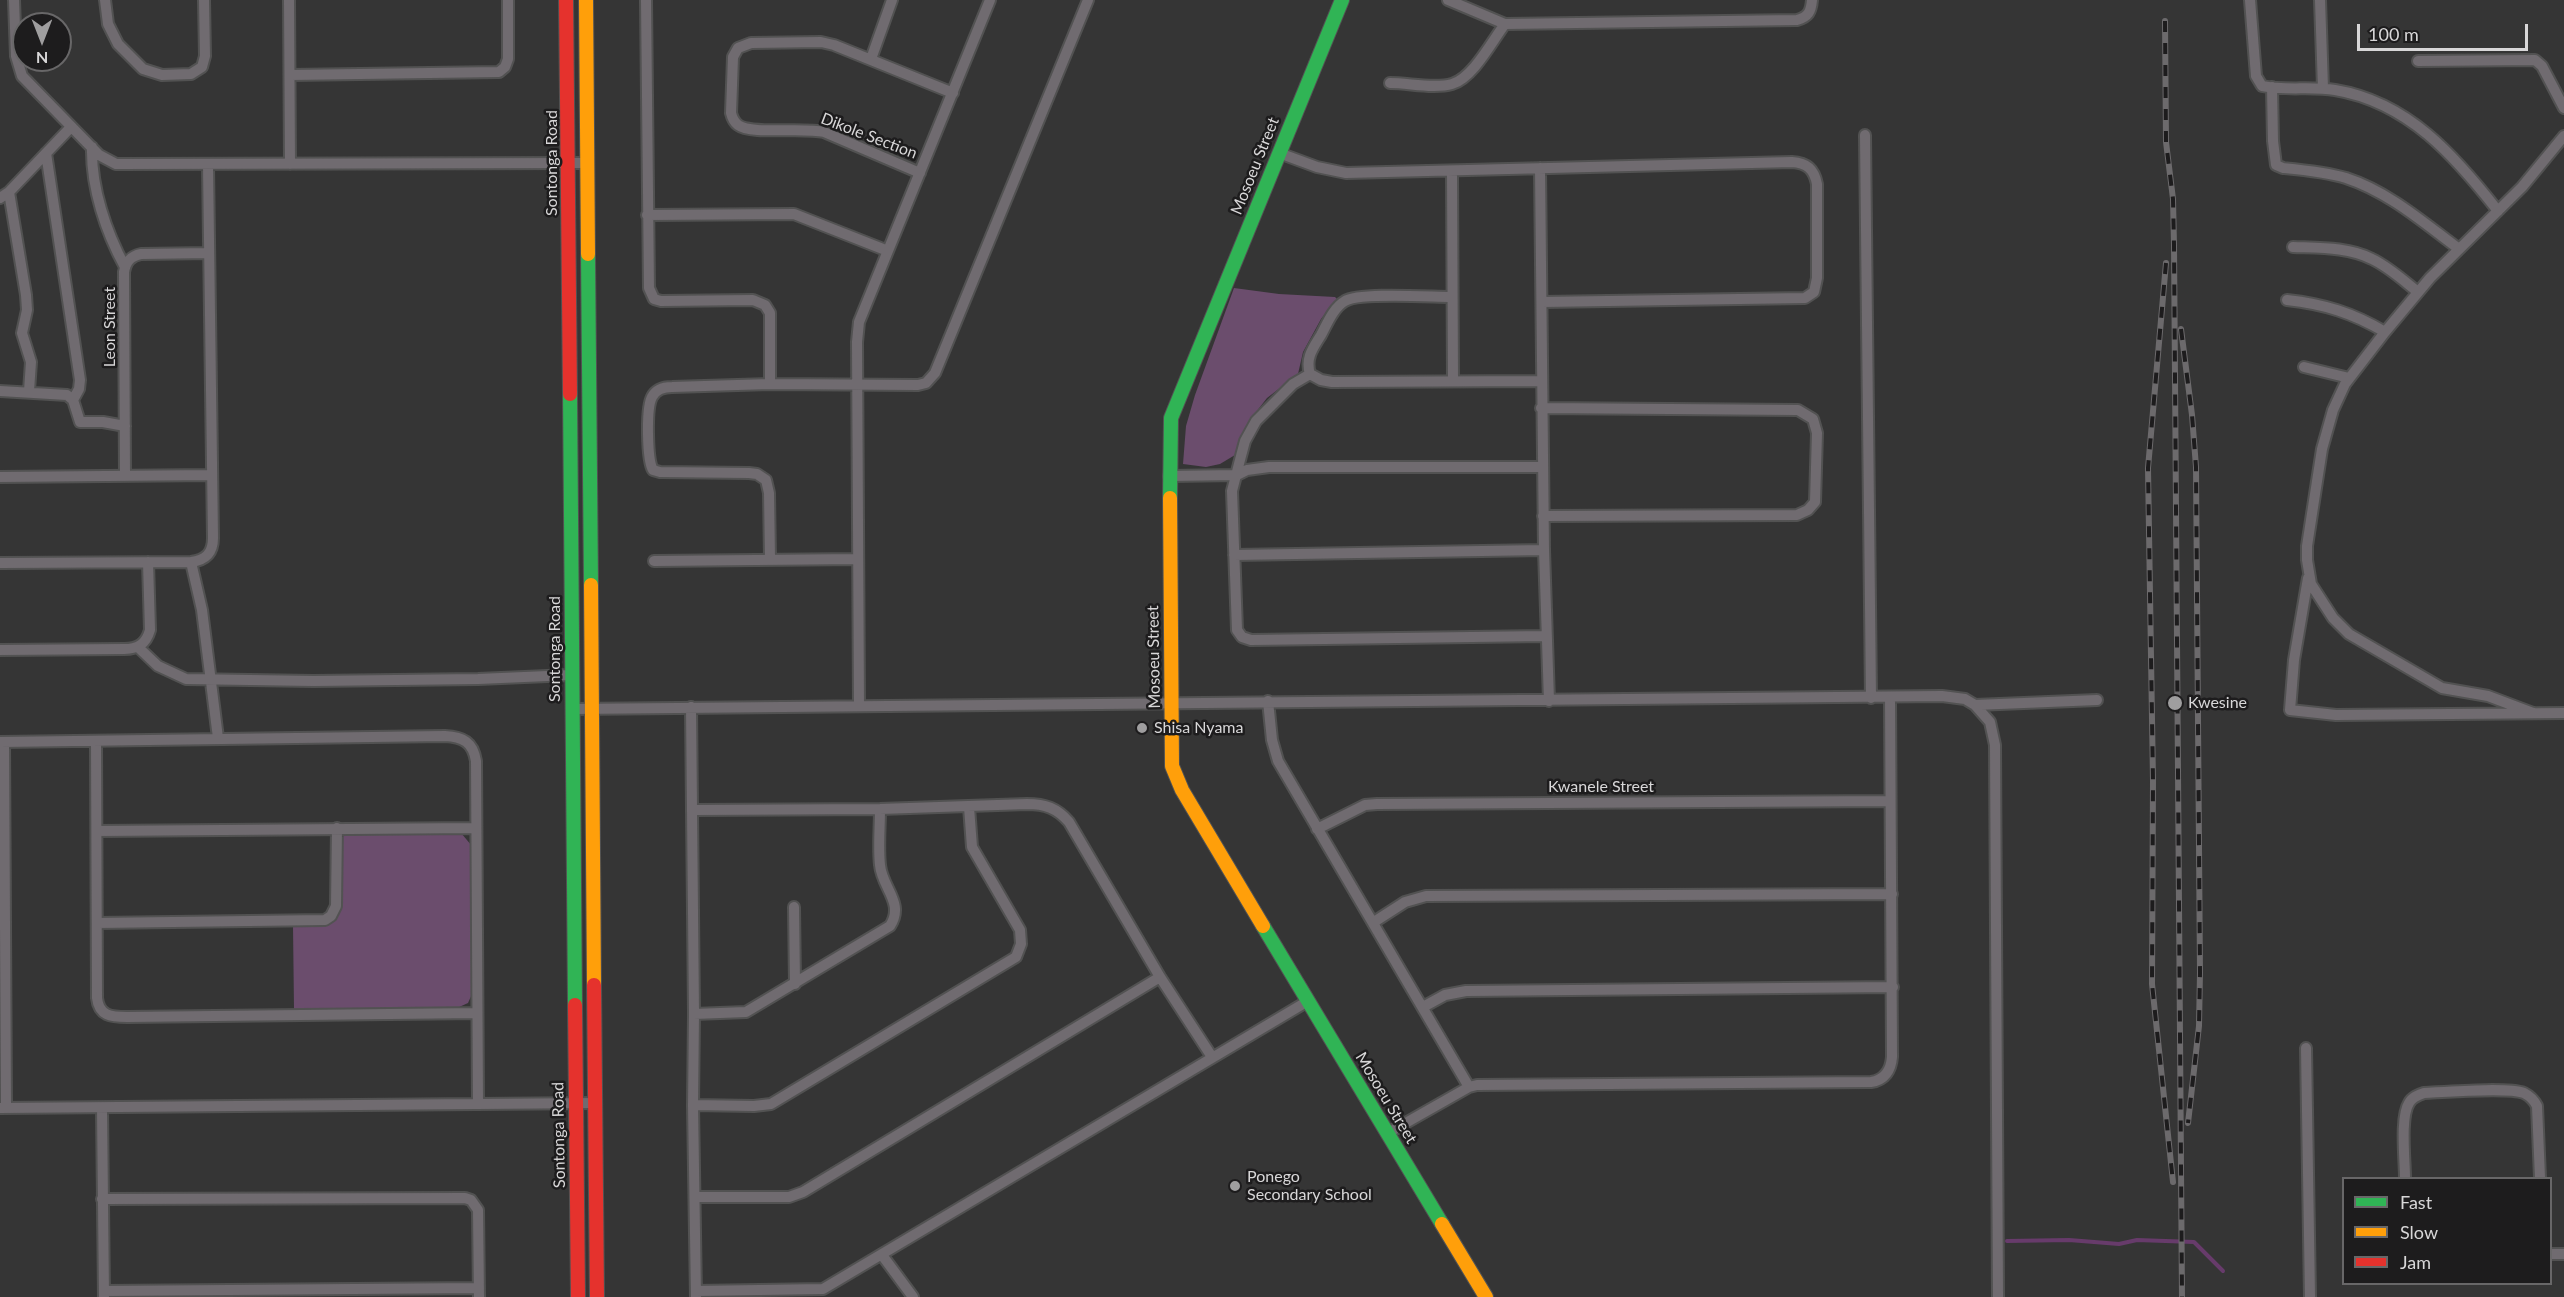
<!DOCTYPE html>
<html>
<head>
<meta charset="utf-8">
<style>
	body { margin:0 }
	#map { position:relative; width:2564px; height:1297px; overflow:hidden; background:#353535; font-family:Lato,sans-serif }
	canvas { display:block }
	.legend { position:absolute; left:2342px; top:1177px; width:210px; height:108px; box-sizing:border-box; background:#1d1c1d; border:2px solid #686768; margin:0; padding:8px 10px; list-style:none; font-size:18px; color:#d8d7d8 }
	.legend li { display:flex; align-items:center; gap:12px; height:30px }
	.legend b { width:30px; border:2px solid #686768 }
	.north { position:absolute; left:12px; top:12px; width:60px; height:60px; box-sizing:border-box; background:#1d1c1d; border:2px solid #686768; border-radius:50%; rotate:180deg; font-size:16px; font-weight:700; line-height:24px; text-align:center; color:#d8d7d8 }
	.north::after { content:''; display:block; margin:auto; width:21px; height:27px; background:#9f9e9f; clip-path:polygon(50% 0,100% 100%,50% 72%,0 100%) }
	.scale { position:absolute; left:2357px; top:24px; width:171px; height:27px; box-sizing:border-box; border:3px solid #d8d7d8; border-top:0; padding-left:8px; font-size:18px; line-height:21px; white-space:nowrap; color:#d8d7d8; -webkit-text-stroke:4px #1d1c1d; paint-order:stroke }
</style>
</head>
<body>
<div id="map">
<canvas width="2564" height="1297"></canvas>
<ul class="legend">
<li><b style="height:8px;background:#30b455"></b>Fast</li>
<li><b style="height:8px;background:#ff9f0a"></b>Slow</li>
<li><b style="height:8px;background:#e5322d"></b>Jam</li>
</ul>
<div class="north">N</div>
<div class="scale">100 m</div>
</div>
<script>
const g = document.querySelector('canvas').getContext('2d');
g.lineJoin = 'round';
function paint(path, color) { g.fillStyle = color; g.fill(path, 'evenodd'); }
function stroke(path, color, width, dash) { g.strokeStyle = color; g.lineWidth = width; g.lineCap = dash ? 'butt' : 'round'; g.setLineDash(dash || []); g.stroke(path); }
function drawText(font, color, halo, rows, align = 'center') {
  g.font = font + ' Lato,sans-serif'; g.lineWidth = 5; g.setLineDash([]); g.textBaseline = 'middle'; g.strokeStyle = halo; g.fillStyle = color; for (const [text, x, y, turn = 0] of rows) {
    g.save(); g.translate(x, y); g.rotate((+turn || 0) * Math.PI / 180); g.textAlign = isNaN(turn) ? turn : align; if (halo) g.strokeText(text, 0, 0); g.fillText(text, 0, 0); g.restore();
  }
}
paint(new Path2D(`
	M1234 288 1279 294 1335 297 1337 299 1321 319 1303 352 1298 374 1267 398 1253 416 1235 455 1220 464 1206 467 1183 464 1186 426 1195 395Z
	M461 833 472 846V994L468 1003 457 1008 294 1009 293 926 321 925 338 916 342 900 341 841 344 835Z`), '#6b4d6d');
stroke(new Path2D(`
	M2007 1241 2069 1240 2119 1244 2137 1240 2194 1242 2223 1271`), '#673b6b', 4);
const street = new Path2D(`
	M14 0 16 56 22 76 99 155 116 164 588 163
	M105 0 108 24 118 44 143 69 162 75 191 74 202 67 205 56 204 0
	M289 0 290 164
	M646 0 649 288 654 299 661 301 753 300 765 305 770 313V384
	M1448 0 1505 24 1797 20C1808 17 1811 12 1812 0
	M2250 0 2256 76 2262 86C2286 91 2311 86 2335 90 2408 102 2455 156 2498 211
	M2320 0 2323 88
	M871 59 892 0
	M2418 61 2535 60 2542 66 2564 108
	M290 75 499 72 505 67 508 59V0
	M1390 83C1409 83 1434 89 1452 84 1473 78 1492 41 1505 24
	M2272 87 2273 141 2276 165 2283 168C2304 170 2326 172 2346 178 2389 192 2424 223 2459 249
	M1865 135 1871 698
	M92 147C91 188 106 232 125 267
	M46 153 80 380 79 389 73 400
	M1279 153 1317 167 1346 173 1792 162C1807 163 1814 169 1817 184V278L1814 292 1805 298 1542 302
	M1540 168 1544 550 1549 701
	M1452 171 1453 380
	M920 173 824 132C803 127 751 135 738 125 734 122 732 117 731 113L733 57 738 48 751 43 821 42 834 45 953 93
	M9 192 26 295 27 310 22 333 31 362 29 391
	M0 198 9 192 71 127
	M647 215 794 214 888 251
	M2293 247C2319 248 2349 247 2372 259 2389 267 2404 281 2418 292
	M1451 297C1431 297 1359 292 1345 301 1333 308 1327 324 1321 335 1313 348 1305 358 1310 374L1293 384 1256 421 1245 441 1241 456 1232 491 1237 630 1242 637 1251 640 1545 636
	M2287 300C2324 304 2353 313 2385 332
	M2304 367 2349 378
	M1310 374 1321 380 1332 382 1541 381
	M0 391 67 395 73 400 80 422H103L125 426
	M1541 408 1798 410 1813 419 1817 433 1815 502 1808 510 1797 515 1543 516
	M125 476 124 272C126 261 131 256 141 254L209 253
	M1169 476 1237 475 1247 470 1269 467H1543
	M0 477 212 475
	M1234 555 1544 550
	M770 559 769 493 766 480 757 474 749 473 660 472 653 470C647 460 646 408 652 397 656 389 664 387 672 387L770 384 918 385 926 383 935 373 1088 0
	M654 561 858 559
	M191 562 202 610 218 738
	M0 563 191 562C206 560 213 553 213 538L208 165
	M2308 578 2294 660 2290 710 2336 715 2564 713
	M138 647 158 666 186 679 314 681 478 679 571 675
	M0 650 124 649C138 649 146 644 150 630L148 562
	M1268 701 1272 740 1278 761 1469 1087
	M1975 705 1990 722 1995 745 1998 1297
	M859 706 857 342 859 322 990 0
	M691 707 694 1014 693 1105 696 1297
	M572 709 1942 696 1965 699 1975 705 2097 700
	M2533 713 2488 696 2442 688 2349 634 2333 618 2311 584 2307 560V546L2322 449 2333 410 2345 384 2385 332 2430 278 2522 187 2564 136
	M96 741 97 998C99 1016 111 1017 127 1017L477 1013
	M0 742 445 736C463 737 473 742 476 761L478 1103
	M4 742 6 1108
	M693 810 880 809 1027 804C1045 804 1057 808 1069 822L1160 977 1212 1057
	M1317 829 1365 805 1377 804 1890 801
	M97 831 476 828
	M794 907 795 984
	M1374 922 1405 902 1426 896 1892 894
	M97 923 325 920 331 916 336 906 337 828
	M1423 1007 1445 995 1466 991 1893 987
	M694 1014 746 1012 890 926C905 903 882 888 880 865 878 847 880 827 880 809
	M2306 1048 2310 1297
	M693 1105 754 1106 771 1104 1016 957 1021 944 1020 930 972 847 969 807
	M0 1108 596 1103
	M102 1108 104 1297
	M1388 1133 1469 1087 1477 1085 1871 1082C1885 1080 1891 1070 1892 1057L1890 697
	M2405 1178C2405 1160 2400 1117 2409 1103 2412 1097 2418 1095 2424 1093 2445 1092 2508 1087 2524 1093 2530 1096 2534 1100 2537 1106L2540 1178
	M695 1197H789L803 1192 1160 977
	M102 1199 465 1198 471 1200 478 1210 479 1297
	M2550 1254H2564
	M882 1255 913 1297
	M104 1291 479 1288
	M696 1291 823 1289 1308 1001`);
const fast = new Path2D(`
	M588 254 591 585
	M570 394 575 1005
	M1170 498 1171 418 1342 0
	M1263 926 1442 1224`);
const slow = new Path2D(`
	M586 0 588 254
	M1170 498 1172 766 1182 790 1263 926
	M591 585 594 985
	M1442 1224 1486 1297`);
const jam = new Path2D(`
	M566 0 570 394
	M594 985 597 1297
	M575 1005 578 1297`);
stroke(street, '#525252', 14);
stroke(fast, '#525252', 16);
stroke(slow, '#525252', 16);
stroke(jam, '#525252', 16);
stroke(street, '#706b70', 10);
stroke(fast, '#30b455', 14);
stroke(slow, '#ff9f0a', 14);
stroke(jam, '#e5322d', 14);
const rail = new Path2D(`
	M2165 21 2166 142 2173 199 2174 245 2182 1297
	M2166 263 2148 468 2153 781 2152 984 2173 1182
	M2181 329 2192 415 2196 467 2200 973 2199 1026 2188 1123`);
stroke(rail, '#6c6a6c', 6);
stroke(rail, '#1d1c1d', 4, [11]);
for (const [x, y, r, color] of [
	[2175,703,8,"#9f9e9f"],
	[1142,728,6,"#9f9e9f"],
	[1235,1186,6,"#9f9e9f"]
]) { const dot = new Path2D(); dot.arc(x, y, r, 0, 2 * Math.PI); g.fillStyle = color; g.fill(dot); stroke(dot, '#1d1c1d', 2); }
drawText('16px', '#d8d7d8', '#1d1c1d', [
	["Dikole Section",869,136,21],
	["Sontonga Road",552,163,-90],
	["Mosoeu Street",1255,166,-68],
	["Leon Street",110,327,-90],
	["Sontonga Road",555,649,-90],
	["Mosoeu Street",1154,657,-91],
	["Kwanele Street",1601,787],
	["Mosoeu Street",1386,1098,59],
	["Sontonga Road",559,1135,-91]
]);
drawText('16px', '#d8d7d8', '#1d1c1d', [
	["Kwesine",2188,703],
	["Shisa Nyama",1154,728],
	["Ponego",1247,1177],
	["Secondary School",1247,1195]
], 'left');
</script>
</body>
</html>
